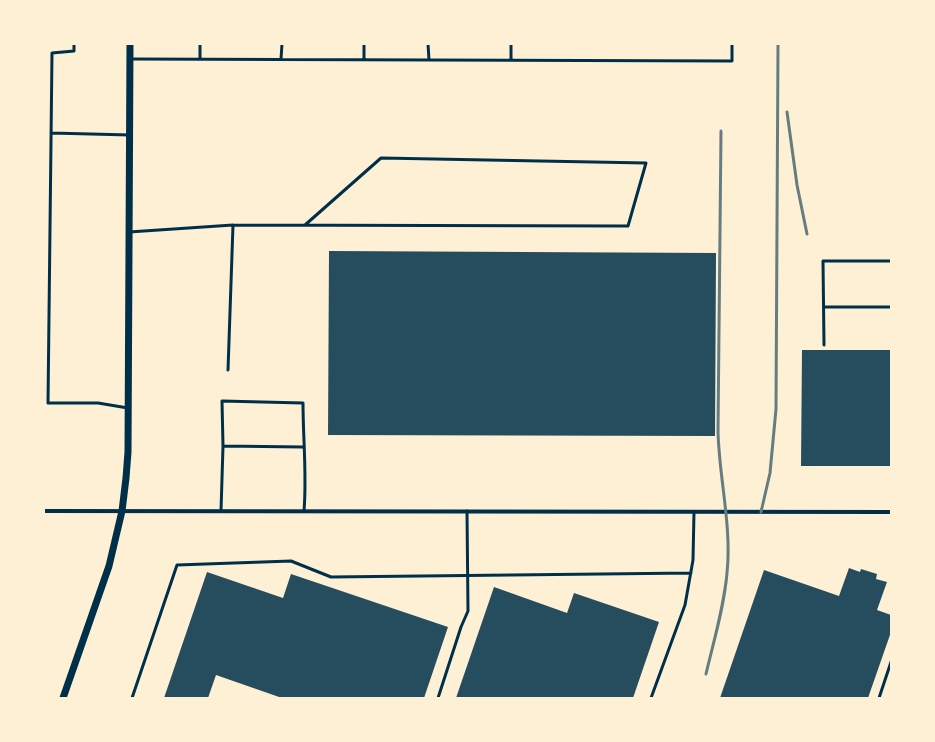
<!DOCTYPE html>
<html>
<head>
<meta charset="utf-8">
<style>
	body { margin:0 }
	#map { position:relative; width:935px; height:742px; overflow:hidden; background:#fdf0d5; font-family:Karla,sans-serif }
	canvas { display:block }
	.frame { position:absolute; inset:0; border:45px solid #fdf0d5; pointer-events:none }
</style>
</head>
<body>
<div id="map">
<canvas width="935" height="742"></canvas>
<div class="frame"></div>
</div>
<script>
const g = document.querySelector('canvas').getContext('2d');
g.lineJoin = 'round';
function paint(path, color) { g.fillStyle = color; g.fill(path, 'evenodd'); }
function stroke(path, color, width, dash) { g.strokeStyle = color; g.lineWidth = width; g.lineCap = dash ? 'butt' : 'round'; g.setLineDash(dash || []); g.stroke(path); }
paint(new Path2D(`
	M329 251 716 253 715 436 328 435Z
	M802 350H891V466H801Z
	M849 568 860 572 861 569 877 574 876 579 887 582 877 610 891 615V632L868 698H720L764 570 839 596Z
	M207 572 283 598 291 574 448 627 424 698H282L216 675 208 698H164Z
	M494 587 567 613 574 593 659 622 633 698H456Z`), '#264d5e');
stroke(new Path2D(`
	M74 44V51L52 53 48 403H98L128 408
	M200 44V59
	M364 44V60
	M428 44 429 60
	M511 44V60
	M131 59 732 61V44
	M281 59 282 44
	M51 133 130 135
	M233 225 628 226 646 163 381 158 305 225
	M129 232 233 225 228 370
	M824 307H891
	M824 345 823 261H891
	M223 446 303 447
	M221 511 223 446 222 401 303 403C303 439 307 475 304 511
	M132 698 177 565 291 561 331 577 691 573
	M438 698 461 627 468 611 467 511
	M651 698 685 605 693 560 694 512
	M879 698 891 662`), '#003049', 3);
stroke(new Path2D(`
	M44 511 891 512`), '#003049', 4);
stroke(new Path2D(`
	M63 698 109 566 122 511 126 478 128 452 130 44`), '#003049', 7);
stroke(new Path2D(`
	M787 112 797 185 807 234
	M761 512 770 473 776 409 778 44
	M706 674C714 640 724 607 727 573 732 526 719 478 718 431L721 131`), '#657d81', 3);
</script>
</body>
</html>
